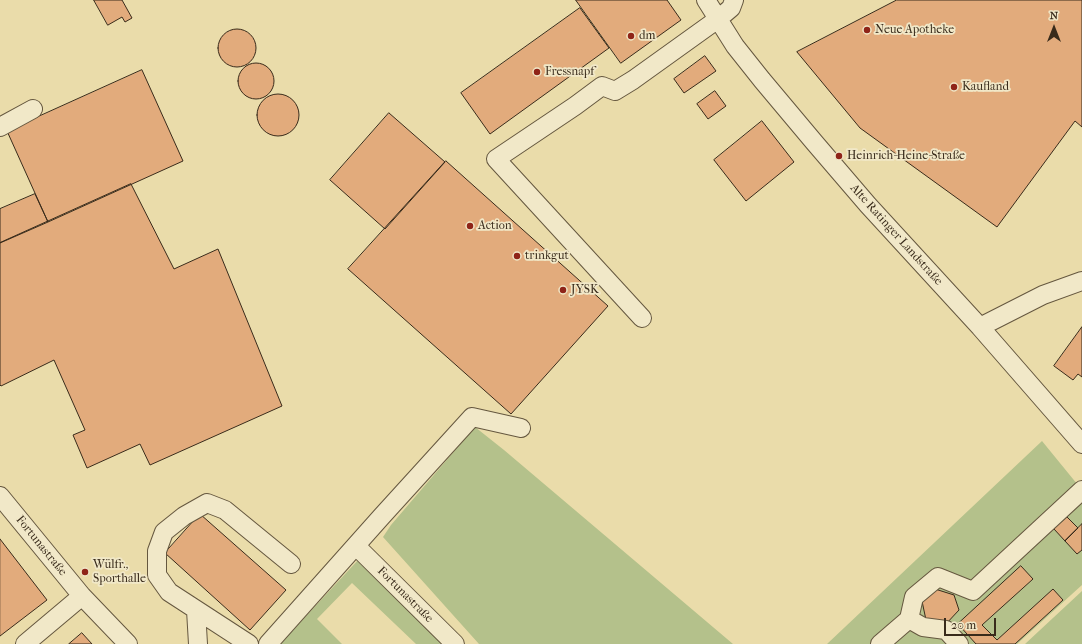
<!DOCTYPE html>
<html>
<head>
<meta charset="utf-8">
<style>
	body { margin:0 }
	#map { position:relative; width:1082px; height:644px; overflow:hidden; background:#eadcaa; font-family:"IM FELL French Canon",serif }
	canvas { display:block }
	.north { position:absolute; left:1034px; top:8px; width:40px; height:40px; -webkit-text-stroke:3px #f1e8c8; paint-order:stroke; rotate:0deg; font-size:11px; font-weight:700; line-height:16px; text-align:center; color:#392b1b }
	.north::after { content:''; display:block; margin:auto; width:14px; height:18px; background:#392b1b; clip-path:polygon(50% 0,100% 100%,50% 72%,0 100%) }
	.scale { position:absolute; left:944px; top:618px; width:52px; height:18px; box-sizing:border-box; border:2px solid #392b1b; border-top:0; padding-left:5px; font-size:12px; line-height:14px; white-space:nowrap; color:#392b1b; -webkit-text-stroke:3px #f1e8c8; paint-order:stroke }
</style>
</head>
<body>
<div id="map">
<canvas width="1082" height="644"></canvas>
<div class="north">N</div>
<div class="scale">20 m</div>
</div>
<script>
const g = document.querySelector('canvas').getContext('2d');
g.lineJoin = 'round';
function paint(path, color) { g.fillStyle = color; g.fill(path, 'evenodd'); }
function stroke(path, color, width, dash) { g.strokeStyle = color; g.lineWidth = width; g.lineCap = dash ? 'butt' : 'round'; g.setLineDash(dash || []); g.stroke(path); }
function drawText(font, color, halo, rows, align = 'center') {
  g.font = font + ' "IM FELL French Canon",serif'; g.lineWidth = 3.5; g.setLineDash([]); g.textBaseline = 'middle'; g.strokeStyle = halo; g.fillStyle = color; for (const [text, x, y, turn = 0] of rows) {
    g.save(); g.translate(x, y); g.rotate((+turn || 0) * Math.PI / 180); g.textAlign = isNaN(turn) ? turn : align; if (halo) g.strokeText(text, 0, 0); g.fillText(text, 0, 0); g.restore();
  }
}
paint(new Path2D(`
	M475 427 504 450 733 644H479L383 537 391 525Z
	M1042 441 1082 490V585L1017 644H827Z
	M360 558 451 644H416L352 583 317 619 342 644H280Z
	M1082 591V644H1025Z`), '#b4c18b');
const building = new Path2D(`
	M94 0H122L132 18 125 22 122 17 108 25Z
	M576 0H667L681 20 621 63Z
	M897 0H1082V127L1075 121 997 227 860 128 797 52Z
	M580 8 609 48 490 134 461 93Z
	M218 48a19 19 0 1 1 38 0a19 19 0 1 1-38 0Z
	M705 56 716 71 684 93 674 79Z
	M238 81a18 18 0 1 1 36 0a18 18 0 1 1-36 0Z
	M142 70 183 161 48 222 7 131Z
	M715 91 726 106 708 119 697 104Z
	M257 115a21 21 0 1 1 42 0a21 21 0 1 1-42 0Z
	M389 113 445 162 385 229 330 180Z
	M762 121 794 162 746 201 714 160Z
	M446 161 608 306 511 414 348 269Z
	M131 184 174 269 218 249 282 406 150 465 140 444 87 468 73 435 85 430 54 360 1 386 0 385V243Z
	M35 194 48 222 0 243V209Z
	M1082 327V377L1078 374 1073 380 1054 366Z
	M200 514 286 590 250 630 165 553Z
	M1067 517 1078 528 1065 541 1054 529Z
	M1082 524V550L1077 554 1065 541Z
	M0 539 47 600 0 636Z
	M1021 566 1033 579 982 625 997 640 1053 589 1063 600 1015 644H976L958 624Z
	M935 589 954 595 959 610 945 625 926 620 922 601Z
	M82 633 92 644H69Z`);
paint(building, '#e2ab7c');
stroke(building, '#392b1b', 1);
const minor = new Path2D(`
	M706 0 735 46 762 80 814 142 868 205 980 327 1082 444
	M0 127 33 109
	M642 318 496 159 575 106 602 86 615 91 633 80 718 19 731 8 734 0
	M980 327 1043 295 1082 281
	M0 496 82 596 128 644
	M356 546 455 644
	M196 610 198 644
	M909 619 923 627 946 630 959 644
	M25 644 82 596
	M249 644 169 592 157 575V551L164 532 184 516 207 503 225 510 291 564
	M268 644 382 516 472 417 521 428
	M880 644 909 619 914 597 938 577 973 591 1082 490`);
stroke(minor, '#65573f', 20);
stroke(minor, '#f1e8c8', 18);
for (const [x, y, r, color] of [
	[867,30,4,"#8f2418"],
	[631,36,4,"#8f2418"],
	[537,72,4,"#8f2418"],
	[954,87,4,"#8f2418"],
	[839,156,4,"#8f2418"],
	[470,226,4,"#8f2418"],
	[517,256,4,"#8f2418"],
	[563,290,4,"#8f2418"],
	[85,572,4,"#8f2418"]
]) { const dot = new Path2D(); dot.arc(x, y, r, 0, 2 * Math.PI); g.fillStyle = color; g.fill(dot); stroke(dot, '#f1e8c8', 1.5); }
drawText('12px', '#392b1b', '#f1e8c8', [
	["Neue Apotheke",875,30],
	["dm",639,36],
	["Fressnapf",545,72],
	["Kaufland",962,87],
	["Heinrich-Heine-Straße",847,156],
	["Action",478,226],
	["trinkgut",525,256],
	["JYSK",571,290],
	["Wülfr.,",93,565],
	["Sporthalle",93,579]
], 'left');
drawText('12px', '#392b1b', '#f1e8c8', [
	["Alte Ratinger Landstraße",896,235,48],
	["Fortunastraße",41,546,51],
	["Fortunastraße",405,595,45]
]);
</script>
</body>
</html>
